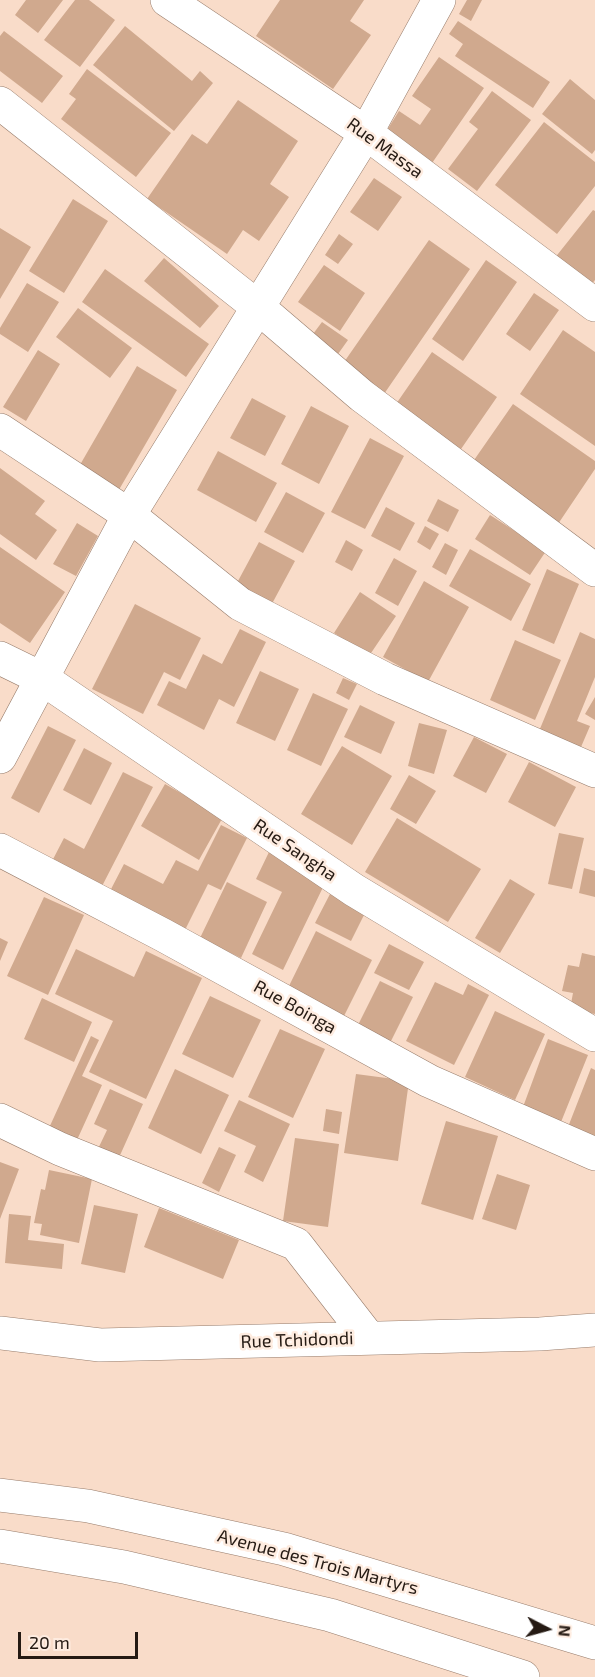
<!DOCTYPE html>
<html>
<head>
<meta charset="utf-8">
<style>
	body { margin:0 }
	#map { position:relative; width:595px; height:1677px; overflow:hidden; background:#f9dcc9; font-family:"Exo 2",sans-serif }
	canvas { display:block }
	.north { position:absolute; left:517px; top:1599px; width:60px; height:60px; -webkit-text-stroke:4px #feece0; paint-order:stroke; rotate:96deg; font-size:16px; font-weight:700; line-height:24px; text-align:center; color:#251a13 }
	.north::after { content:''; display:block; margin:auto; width:21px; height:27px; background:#251a13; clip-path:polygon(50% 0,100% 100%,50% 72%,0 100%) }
	.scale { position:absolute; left:18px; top:1632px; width:120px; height:27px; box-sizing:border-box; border:3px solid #251a13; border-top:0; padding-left:8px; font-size:18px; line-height:21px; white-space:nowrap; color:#251a13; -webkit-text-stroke:4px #feece0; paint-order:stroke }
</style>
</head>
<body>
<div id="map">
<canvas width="595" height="1677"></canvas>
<div class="north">N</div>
<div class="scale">20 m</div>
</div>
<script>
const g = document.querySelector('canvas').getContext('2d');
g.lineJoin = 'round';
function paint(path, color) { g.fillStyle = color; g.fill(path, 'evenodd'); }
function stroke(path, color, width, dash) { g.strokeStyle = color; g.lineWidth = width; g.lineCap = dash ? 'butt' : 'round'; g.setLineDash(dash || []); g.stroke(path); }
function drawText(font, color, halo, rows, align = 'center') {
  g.font = font + ' "Exo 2",sans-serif'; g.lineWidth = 5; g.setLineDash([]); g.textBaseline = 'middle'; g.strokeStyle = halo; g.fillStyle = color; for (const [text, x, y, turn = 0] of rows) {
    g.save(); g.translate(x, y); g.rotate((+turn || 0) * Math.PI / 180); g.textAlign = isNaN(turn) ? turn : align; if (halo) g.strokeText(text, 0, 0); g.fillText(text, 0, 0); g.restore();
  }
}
paint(new Path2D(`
	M26 0H63L38 33 15 15Z
	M75 0H89L115 20 80 67 44 40Z
	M280 0H364L350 21 371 35 333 89 256 36Z
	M467 0H482L471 21 459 14Z
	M458 21 550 82 533 108 455 56 463 44 449 34Z
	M125 26 192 81 200 71 213 83 174 131 93 65Z
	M4 31 63 76 42 103 0 71V36Z
	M439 57 484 88 430 166 384 135 399 111 420 125 431 109 412 96Z
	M87 69 171 133 136 177 61 119 76 99 69 94Z
	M570 79 595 100V150L592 154 542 114Z
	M492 91 531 120 477 191 448 169 478 129 469 122Z
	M238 100 298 141 270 184 289 197 259 241 243 230 227 254 147 199 192 134 207 144Z
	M544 122 595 162V186L557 234 495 185Z
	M374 178 402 197 378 231 350 212Z
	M73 199 108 221 64 293 29 271Z
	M593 210 595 211V280L585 292 550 264Z
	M0 228 31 247 0 299Z
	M339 234 353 244 338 264 325 255Z
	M429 240 470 269 384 394 342 365Z
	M164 258 219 306 200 328 144 281Z
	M486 260 517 282 463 361 432 339Z
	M324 265 365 293 340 331 298 302Z
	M105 269 209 344 186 377 82 302Z
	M27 283 59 302 28 352 0 334V328Z
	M534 293 559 310 530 351 506 334Z
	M78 308 132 348 110 378 56 337Z
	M322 322 348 340 333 361 307 342Z
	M563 330 595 352V446L520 394Z
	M38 350 60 364 26 421 3 407Z
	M432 352 497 397 461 449 396 404Z
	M137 366 177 390 113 500 73 477Z
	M252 398 286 416 265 456 230 438Z
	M513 404 595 461V469L558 524 472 463Z
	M311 406 349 426 319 484 281 464Z
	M370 438 404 456 365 529 331 512Z
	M218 451 277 483 256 522 197 490Z
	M0 468 45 501 35 514 57 530 36 560 0 534Z
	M286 492 325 513 303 553 264 532Z
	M438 499 459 510 448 532 427 521Z
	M386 507 415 523 400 551 371 536Z
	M490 515 546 551 530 575 475 539Z
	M77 523 98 536 76 576 53 564Z
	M425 526 439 534 430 550 417 542Z
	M346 540 363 550 352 571 335 562Z
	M259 542 295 561 267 613 231 594Z
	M445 543 458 550 446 575 432 567Z
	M0 547 65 592 30 643 0 623Z
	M470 549 531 584 511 621 449 586Z
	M394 558 417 571 398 606 375 593Z
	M547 569 579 584 554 644 522 630Z
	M424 581 469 607 428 682 383 657Z
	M360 592 396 616 369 656 334 633Z
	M135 604 201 638 180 680 164 672 143 714 92 689Z
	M240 629 266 642 234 707 219 699 204 730 157 705 169 681 186 689 203 654 222 664Z
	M580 632 595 639V677L577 721 590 726 578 754 537 736Z
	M515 640 561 660 535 720 490 700Z
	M260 671 299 689 275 741 236 723Z
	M343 678 357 684 349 700 336 693Z
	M313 693 348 709 321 766 287 750Z
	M595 697V720L585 714Z
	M360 705 395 722 381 754 344 737Z
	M419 723 447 730 434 774 408 766Z
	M48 726 76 740 39 813 11 798Z
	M474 737 507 754 486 793 453 776Z
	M342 746 392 776 352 845 301 814Z
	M84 748 112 763 91 805 63 790Z
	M529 762 576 787 555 827 508 802Z
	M123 772 153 787 99 892 49 867 64 838 84 849Z
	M409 775 436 791 416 824 390 809Z
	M165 784 223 817 199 860 141 826Z
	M397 818 481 869 448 922 365 872Z
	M221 825 247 838 221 890 208 884 184 932 109 893 124 864 163 884 176 860 198 871Z
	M559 833 584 838 572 889 548 884Z
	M269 852 326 881 283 970 252 954 282 892 256 879Z
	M584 868 595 871V897L579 893Z
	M510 879 535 894 500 953 475 938Z
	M227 882 267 902 241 958 200 938Z
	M330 894 366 911 351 941 315 923Z
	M44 897 84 915 48 995 7 976Z
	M316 931 372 960 344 1016 288 988Z
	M0 938 8 942 0 961Z
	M389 944 424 962 409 990 374 973Z
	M76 949 134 977 146 951 202 978 146 1099 89 1072 113 1021 55 994Z
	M582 953 595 956V1014L570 1009 573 993 562 991 568 965 579 967Z
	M380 981 413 997 390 1043 357 1027Z
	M435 982 463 995 468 984 489 995 454 1065 406 1041Z
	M210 996 261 1020 233 1078 182 1054Z
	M42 998 92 1022 74 1062 24 1039Z
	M495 1011 545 1034 515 1100 465 1077Z
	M280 1029 325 1049 293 1118 248 1097Z
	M91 1036 99 1040 82 1076 102 1085 77 1140 49 1128Z
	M548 1039 588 1055 561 1122 523 1107Z
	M591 1068 595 1070V1137L568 1127Z
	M175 1069 229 1095 201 1154 148 1128Z
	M356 1074 409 1081 398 1161 344 1153Z
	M110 1089 143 1104 117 1162 96 1153 107 1130 94 1124Z
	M239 1100 290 1124 263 1182 244 1172 256 1146 224 1131Z
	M326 1109 342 1112 339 1134 323 1131Z
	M446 1121 498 1136 473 1220 421 1204Z
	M295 1138 339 1144 328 1227 283 1221Z
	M219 1147 236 1155 219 1192 202 1183Z
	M0 1162 19 1169 0 1219Z
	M49 1170 92 1179 79 1243 40 1235 42 1224 34 1223 41 1189 45 1190Z
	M497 1174 530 1185 516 1230 482 1219Z
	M94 1205 138 1214 125 1273 81 1264Z
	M159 1208 239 1240 223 1279 144 1247Z
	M9 1214 31 1216 28 1240 64 1244 62 1269 5 1263Z`), '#d0a98e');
const minor = new Path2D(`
	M167 0 366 133 595 305
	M0 103 259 308 362 396 595 570
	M0 430 129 515 240 604 385 679 595 771
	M0 658 43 679 354 890 595 1035
	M0 757 129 515 366 133 439 0
	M0 850 163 935 429 1081 595 1154
	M0 1120 60 1149 296 1244 369 1338
	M0 1333 100 1345 540 1334 595 1330`);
const highway = new Path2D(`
	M0 1495 88 1506 284 1549 595 1643
	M0 1546 124 1567 330 1615 523 1677`);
stroke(minor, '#977c6b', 34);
stroke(highway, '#977c6b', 34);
stroke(minor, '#fff', 33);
stroke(highway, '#fff', 33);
drawText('18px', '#251a13', '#feece0', [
	["Rue Massa",385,148,36],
	["Rue Sangha",295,850,34],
	["Rue Boinga",295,1007,29],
	["Rue Tchidondi",297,1340,-2],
	["Avenue des Trois Martyrs",318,1562,15]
]);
</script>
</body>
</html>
